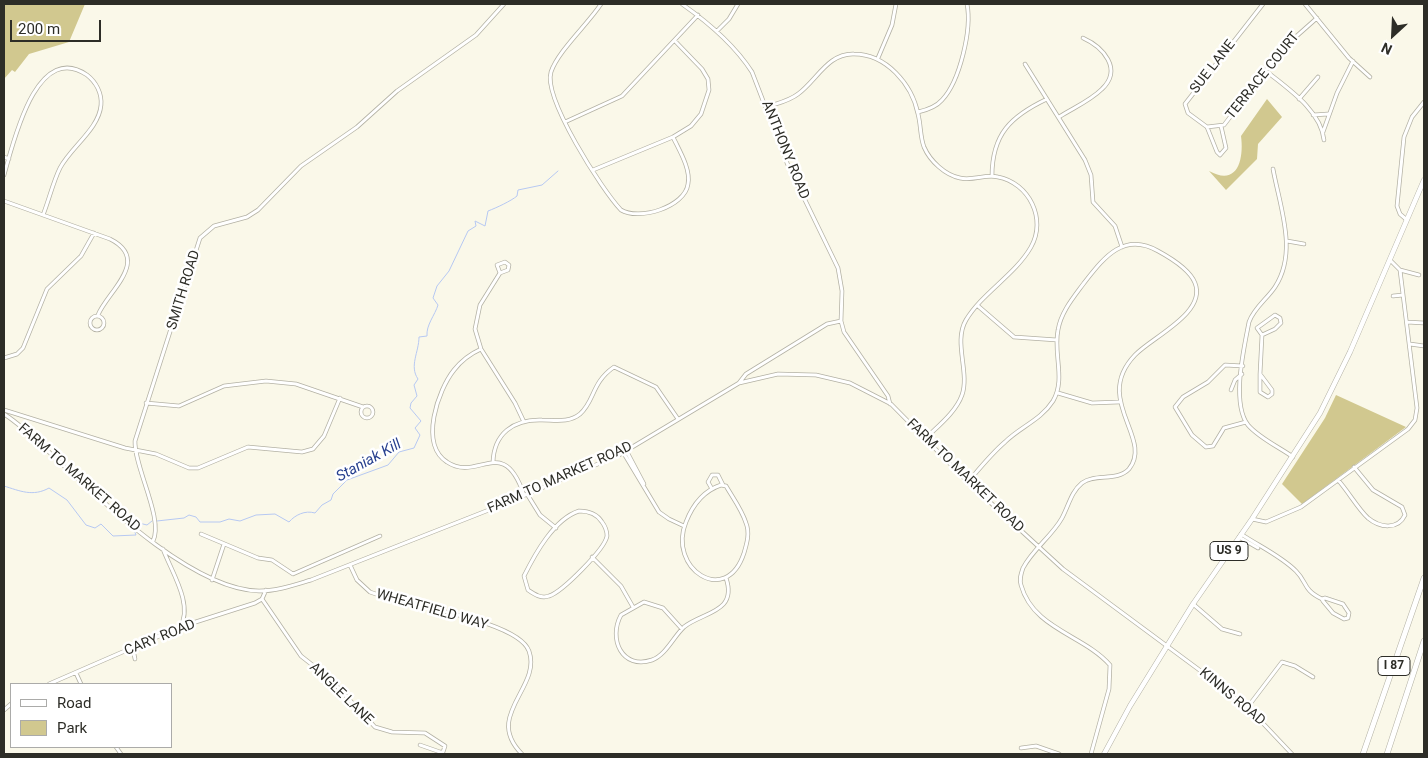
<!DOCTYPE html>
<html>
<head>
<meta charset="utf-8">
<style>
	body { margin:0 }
	#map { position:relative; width:1428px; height:758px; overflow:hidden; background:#faf8e9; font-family:Roboto,sans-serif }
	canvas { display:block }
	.frame { position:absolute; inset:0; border:5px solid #2d2d27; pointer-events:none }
	.legend { position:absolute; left:10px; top:683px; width:162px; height:65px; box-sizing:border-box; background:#fff; border:1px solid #ababa9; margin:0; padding:6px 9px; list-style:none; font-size:15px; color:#2d2d27 }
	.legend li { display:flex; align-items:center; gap:10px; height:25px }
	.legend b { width:25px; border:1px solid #ababa9 }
	.north { position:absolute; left:1368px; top:10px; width:50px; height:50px; -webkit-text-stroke:4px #fff; paint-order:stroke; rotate:205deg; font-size:14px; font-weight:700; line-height:20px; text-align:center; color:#2d2d27 }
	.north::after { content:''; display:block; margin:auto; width:18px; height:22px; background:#2d2d27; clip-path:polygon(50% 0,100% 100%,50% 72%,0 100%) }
	.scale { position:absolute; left:10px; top:20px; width:91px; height:22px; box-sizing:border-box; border:2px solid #2d2d27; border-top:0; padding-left:6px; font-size:15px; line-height:18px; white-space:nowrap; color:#2d2d27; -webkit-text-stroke:4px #fff; paint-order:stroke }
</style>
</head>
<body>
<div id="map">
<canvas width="1428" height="758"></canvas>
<div class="frame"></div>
<ul class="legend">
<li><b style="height:6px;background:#fff"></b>Road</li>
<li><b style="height:14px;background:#d1c88f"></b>Park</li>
</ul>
<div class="north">N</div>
<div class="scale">200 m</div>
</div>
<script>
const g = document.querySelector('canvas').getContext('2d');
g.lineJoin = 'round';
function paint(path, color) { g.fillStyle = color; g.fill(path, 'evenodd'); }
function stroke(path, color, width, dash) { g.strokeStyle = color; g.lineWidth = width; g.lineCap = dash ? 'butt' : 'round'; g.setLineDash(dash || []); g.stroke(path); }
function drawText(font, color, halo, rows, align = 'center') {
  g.font = font + ' Roboto,sans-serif'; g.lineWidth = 5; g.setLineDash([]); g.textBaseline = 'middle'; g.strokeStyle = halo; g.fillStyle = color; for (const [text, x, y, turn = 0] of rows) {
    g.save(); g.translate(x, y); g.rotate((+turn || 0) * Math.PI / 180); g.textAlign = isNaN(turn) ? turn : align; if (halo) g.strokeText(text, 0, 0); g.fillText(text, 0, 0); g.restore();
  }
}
paint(new Path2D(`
	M4 4H85L69 42 29 54 15 72 12 70 4 79Z
	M1267 99 1282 117 1258 144 1257 159 1226 190 1209 171C1238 187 1244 159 1241 136Z
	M1336 395 1406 427 1302 504 1282 484 1325 418Z`), '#d1c88f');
stroke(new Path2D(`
	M4 486C20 491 33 497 49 488L67 500 86 525 95 528 101 524 113 536 136 535 134 530
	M157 521 184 518 189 515 196 517 200 522H220L229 519 240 521 256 515 275 514 289 522C295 515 305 510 315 513L322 505 331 500 333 494 347 480 388 465 399 452 414 448 420 435 415 428 421 421 410 408 411 403 417 396 414 385 418 379C409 366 419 352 419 337L427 336C426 325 435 315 438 305L433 298 437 286 449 271 468 231 476 226 475 221 485 226 488 211C496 208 511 201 517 196L518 190 542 185 558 171
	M137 525 139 523 147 525 152 521`), '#b6c8f2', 1);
const minor = new Path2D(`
	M601 4C588 24 558 51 551 72 543 98 602 190 621 210 639 221 685 207 688 184 691 169 679 150 673 137
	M682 4C709 23 734 44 752 72L787 163 838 268 842 291 841 321 844 332 888 396 890 404
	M1305 4 1349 58 1370 77
	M717 31 729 19 738 4
	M878 58 892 25 896 4
	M1025 64 1085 160 1091 175 1093 202 1115 226 1122 247
	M1266 71C1287 88 1321 110 1324 140
	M1299 99 1318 77
	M767 107C778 103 789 101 798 94 817 80 828 53 854 54 886 54 912 84 918 114 921 125 920 137 924 147 930 161 945 175 960 178 973 181 985 174 998 177 1029 183 1047 219 1031 247 1015 275 982 293 966 320 953 342 970 372 962 395 956 412 938 426 926 438
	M918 112C927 110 936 107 942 100 960 81 972 29 967 4
	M1313 115 1328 114
	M1059 117C1073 108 1090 101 1102 89 1123 69 1103 47 1083 38
	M565 122 622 96 698 15
	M1221 126 1226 148 1220 155 1217 152 1207 127 1188 113 1185 104 1263 4
	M1207 127 1224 125 1282 49 1317 18
	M1323 132 1337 93 1353 61
	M4 157 9 159
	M1273 169C1280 207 1298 252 1275 287 1267 299 1254 308 1249 322 1244 348 1231 403 1248 425 1259 438 1279 447 1293 457
	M593 170 673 137 691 126 701 114 709 90 708 79 702 69 675 41
	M4 175C13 144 36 40 87 75 96 82 102 93 101 105 99 129 71 147 60 168 53 182 49 200 43 215
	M992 176C992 134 1011 116 1047 99
	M4 201 110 239C152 260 107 292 98 315
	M1407 220 1400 214 1397 206 1404 137 1412 117 1424 102
	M1287 241 1304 244
	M1400 270 1419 275
	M500 273 497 265 505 262 509 265 508 270 500 273 480 305 475 329 481 349 515 403 524 422
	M1393 296 1403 295
	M978 306 1014 337 1057 340
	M1275 315 1280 318 1281 323 1275 329 1262 335 1257 328Z
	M90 323a7 7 0 1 1 14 0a7 7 0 1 1-14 0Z
	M1407 322 1424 323
	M1410 344 1424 346
	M481 349C470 354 461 361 454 370 438 390 419 444 447 462 478 483 503 433 524 495
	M4 358 17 354 23 348 47 289 81 256 94 233
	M1243 366 1225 365 1208 382 1183 397 1175 407 1192 435 1206 447 1213 446 1224 428 1246 422
	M1260 374 1272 390V394L1268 397 1260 392Z
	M1260 374 1262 335
	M739 383 746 374 827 324 841 321
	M1231 390 1235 380 1242 374
	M1058 393 1092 403 1119 402
	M146 403 179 406 224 386 266 381 296 384 363 407
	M361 412a6 6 0 1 1 12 0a6 6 0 1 1-12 0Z
	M4 410 125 448 156 454 189 468H198L248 447 302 452 313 449 324 436 340 398
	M4 414C26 428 44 448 64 466 109 508 196 590 259 591 277 591 294 585 311 580L504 504 619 455 739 383 778 374 816 375 850 383 891 404 968 482 1063 569 1217 683 1257 717 1292 754
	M626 450 644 484
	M623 452 659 512 669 519 684 526
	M493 462C494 434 513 419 542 420 555 420 569 423 580 414 595 401 591 383 614 367L656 387 678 419
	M1338 480C1348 491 1358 509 1368 518 1380 528 1398 530 1405 515L1402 507 1373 490 1354 467
	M968 482C980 468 991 454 1005 442 1020 427 1041 420 1053 401 1066 379 1053 354 1058 330 1061 312 1073 298 1084 283 1103 259 1123 231 1158 251 1169 257 1190 270 1195 283 1207 313 1152 337 1135 355 1092 400 1154 438 1129 469 1117 482 1095 473 1082 483 1071 492 1069 505 1062 518 1052 536 1033 549 1023 568 1021 574 1019 579 1021 585 1033 629 1084 635 1110 665L1109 689 1091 754
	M721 485 726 486C733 498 742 510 746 523 750 533 747 543 744 553 726 608 667 568 686 522 693 504 703 491 721 485Z
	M712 489 708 482 712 475H718L723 485
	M527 494 540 515 556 528
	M579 511C588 511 597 514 602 522 605 526 607 531 607 536 605 549 562 592 549 596 541 599 534 594 528 590L524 576C535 554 554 519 579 511Z
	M1252 519 1266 522 1301 507 1408 429 1415 420 1417 408 1400 270 1390 260
	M201 534 258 558 272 560 293 574 380 536
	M1241 534C1259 546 1281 556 1296 571 1308 583 1302 589 1322 599
	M1239 537 1258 548
	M153 541C164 519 134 467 135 441L200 238 214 226 247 217 258 210 301 166 357 127 397 91 476 35 504 4
	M163 549C171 571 194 605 180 627
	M592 557 621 586 633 607
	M350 565 357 580 370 592C402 605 518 620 529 651 542 688 483 715 522 754
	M212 580 224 544
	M1325 598 1343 604 1349 613 1348 618 1344 619 1333 613 1323 601 1322 599Z
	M262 599 301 656 329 678 375 727 392 732 425 733 445 746 443 752H440L420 745
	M1193 604 1222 629 1240 634
	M682 629 663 608 644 602 621 615C608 639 622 670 652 660 666 655 674 636 684 627 702 612 738 613 726 578
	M133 649 135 659
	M76 673 81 684
	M49 684 180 627 255 603 262 599 266 590
	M1247 708 1282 662 1295 666 1313 677
	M4 710 11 704
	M116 747 121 754
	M1021 748 1036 746 1059 754`);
const major = new Path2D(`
	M1104 754 1130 706 1193 604 1252 519 1320 413 1350 352 1424 180`);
const highway = new Path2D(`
	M1363 754 1424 578
	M1387 754 1424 641`);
stroke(minor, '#b3b1a4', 4.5);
stroke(major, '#b3b1a4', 5.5);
stroke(highway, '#b3b1a4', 6);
stroke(minor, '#fff', 3);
stroke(major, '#fff', 4.5);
stroke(highway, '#fff', 5);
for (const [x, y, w] of [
	[1229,551,38],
	[1394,666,32]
]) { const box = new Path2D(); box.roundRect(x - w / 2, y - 9.5, w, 19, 4); g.fillStyle = '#fff'; g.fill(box); stroke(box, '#2d2d27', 1); }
drawText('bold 12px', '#2d2d27', null, [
	["US 9",1229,551],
	["I 87",1394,666]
]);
drawText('14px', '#2d2d27', '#fff', [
	["SUE LANE",1213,67,-52],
	["TERRACE COURT",1263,76,-51],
	["ANTHONY ROAD",785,150,68],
	["SMITH ROAD",184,290,-73],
	["FARM TO MARKET ROAD",965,476,44],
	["FARM TO MARKET ROAD",79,478,41],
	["FARM TO MARKET ROAD",560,478,-24],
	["WHEATFIELD WAY",432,610,16],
	["CARY ROAD",160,638,-22],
	["ANGLE LANE",341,694,44],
	["KINNS ROAD",1232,697,40]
]);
drawText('italic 15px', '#263f8e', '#fff', [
	["Staniak Kill",369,461,-29]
]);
</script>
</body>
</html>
